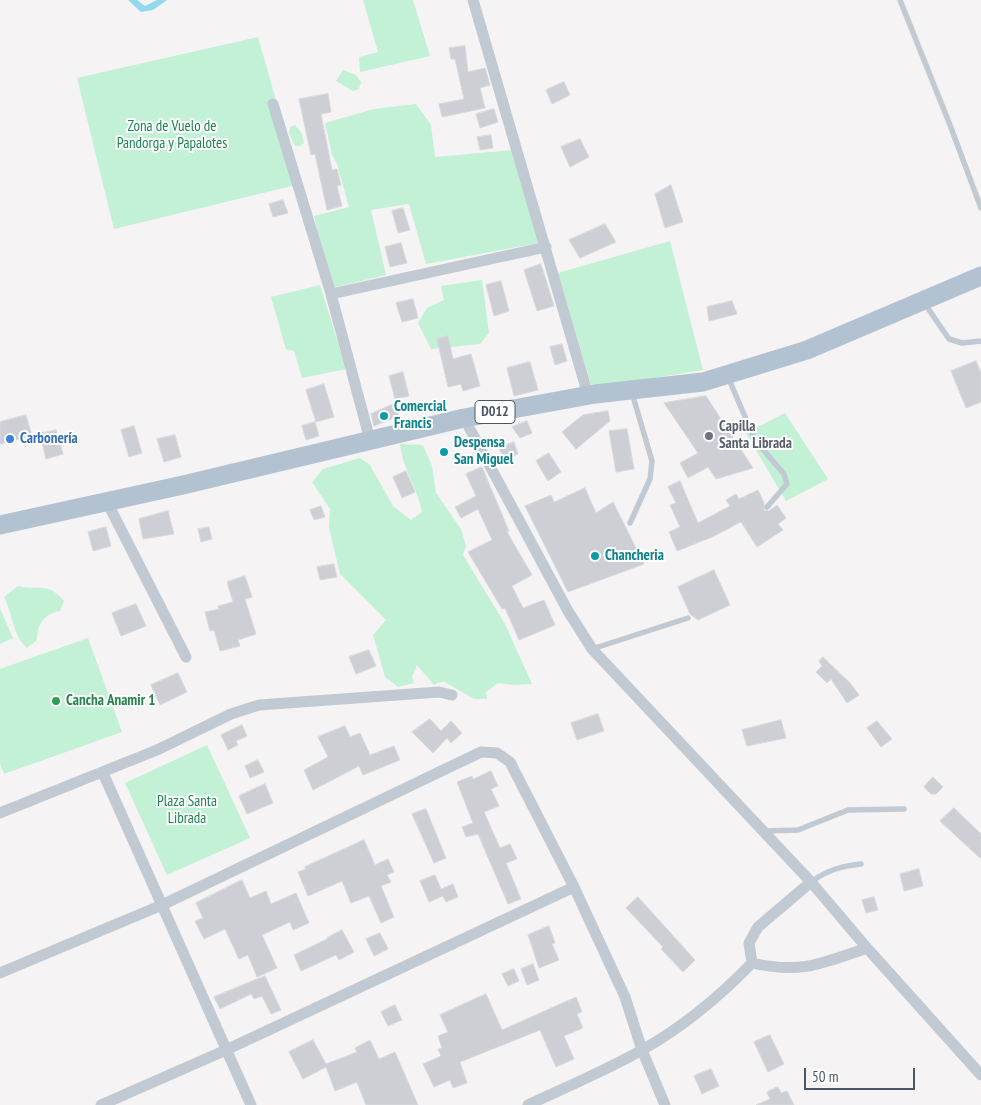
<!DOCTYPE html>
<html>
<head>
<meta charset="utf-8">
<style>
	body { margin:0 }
	#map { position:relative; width:981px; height:1105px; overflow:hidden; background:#f5f3f3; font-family:"PT Sans Narrow",sans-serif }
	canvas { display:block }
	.scale { position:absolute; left:804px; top:1068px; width:111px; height:22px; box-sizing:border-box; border:2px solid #4a5661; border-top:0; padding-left:6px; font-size:15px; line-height:18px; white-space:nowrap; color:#4a5661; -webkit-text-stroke:4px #fff; paint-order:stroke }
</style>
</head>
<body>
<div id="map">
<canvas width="981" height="1105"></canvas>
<div class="scale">50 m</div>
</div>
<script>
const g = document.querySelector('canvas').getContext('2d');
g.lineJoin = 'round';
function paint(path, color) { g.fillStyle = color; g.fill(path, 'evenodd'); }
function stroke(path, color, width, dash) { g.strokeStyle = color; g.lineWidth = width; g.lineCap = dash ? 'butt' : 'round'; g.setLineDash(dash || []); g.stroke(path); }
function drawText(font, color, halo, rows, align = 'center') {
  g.font = font + ' "PT Sans Narrow",sans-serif'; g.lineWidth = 4; g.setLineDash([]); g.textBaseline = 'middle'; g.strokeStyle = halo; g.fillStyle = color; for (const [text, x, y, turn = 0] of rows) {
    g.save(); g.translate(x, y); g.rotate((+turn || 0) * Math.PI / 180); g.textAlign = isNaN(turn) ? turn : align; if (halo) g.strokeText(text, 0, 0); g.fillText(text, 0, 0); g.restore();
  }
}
paint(new Path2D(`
	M363 0H413L430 56 360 72 359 57 378 52Z
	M258 37 300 184 114 229 77 78Z
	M343 70 356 75 361 82 359 89 353 91 336 81Z
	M416 104 431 125 435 157 513 150 539 243 426 264 409 204 371 210 386 275 332 288 314 216 349 207 337 164 332 155 325 123 374 109Z
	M295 125 302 134 304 143 300 146H295L289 133 290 127Z
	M670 241 703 370 592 388 558 273Z
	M482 280 489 333 480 344 431 349 418 323 427 308 444 300 441 286Z
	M320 285 346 369 302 378 294 351 286 349 271 297Z
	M785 413 828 479 786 501 746 433Z
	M400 444 423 445 432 466 436 493 461 529 466 546 463 555 505 624 532 684 514 685 498 683 486 692 487 699H474L443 681 434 685 417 665 412 676 414 683 398 687 385 677 373 635 386 620 340 574 329 528 330 509 312 482 323 469 360 458 370 465 393 506 411 520 422 512C417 486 403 470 400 444Z
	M18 586C39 591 48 581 64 601L60 611C44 614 37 624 37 640L27 648C12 635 13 614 4 597Z
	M0 608 13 638 0 644Z
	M88 638 122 732 4 774 0 763V669Z
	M207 745 250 838 167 875 125 783Z`), '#c3f1d5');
paint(new Path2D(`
	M128 0H137L145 6 157 0H167L153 10 141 12Z`), '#90daee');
const building = new Path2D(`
	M465 46 468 72 485 68 490 85 480 88 485 108 442 117 439 104 464 99 455 59H451L449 48Z
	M564 82 570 95 552 104 546 90Z
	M328 94 331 112 321 114 332 170 337 169 341 185 337 186 342 206 327 210 315 154 311 155 299 99Z
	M494 109 498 122 480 128 476 114Z
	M491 135 493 148 480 150 477 137Z
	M580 139 589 157 570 167 561 147Z
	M671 185 683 222 665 228 655 194Z
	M283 200 288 213 273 217 269 204Z
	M403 208 410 230 398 233 392 211Z
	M605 224 616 242 580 258 569 240Z
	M401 243 407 263 390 267 385 247Z
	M541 264 554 306 537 311 524 270Z
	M501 281 509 311 494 316 486 285Z
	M413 299 418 318 402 322 396 303Z
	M732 301 737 314 709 321 707 307Z
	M448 336 453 359 471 354 480 386 463 391 461 384 448 387 437 339Z
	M562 344 567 361 555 365 550 347Z
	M976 361 981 373V402L966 408 951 371Z
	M530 362 538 390 514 396 507 368Z
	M403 372 409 396 395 399 389 376Z
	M324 384 334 417 316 422 306 390Z
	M706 396 753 468 716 479 708 467 688 478 680 463 698 453 664 403Z
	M394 404 399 416 374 426 371 414Z
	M608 411 610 421 576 449 562 432 583 415Z
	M26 415 32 436 0 444V422Z
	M527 421 532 433 520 438 512 427Z
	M315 422 319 436 306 440 302 426Z
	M134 426 142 453 129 457 121 430Z
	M627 429 634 469 616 472 609 431Z
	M56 430 63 454 46 459 40 434Z
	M175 435 181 457 164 462 157 439Z
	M514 442 518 454 504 460 499 448Z
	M549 453 561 472 548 481 536 461Z
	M482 467 509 531 507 532 532 575 512 586 523 608 544 600 555 625 519 640 505 608 502 609 468 552 492 540 478 509 461 518 455 507 476 496 466 474Z
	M406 471 415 492 402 498 393 477Z
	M680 481 698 523 730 506 726 500 736 494 739 499 758 490 764 503V510L769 511 777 505 786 518 778 524 783 530 757 547 741 522 712 537 677 551 669 532 680 527 670 505 676 503 668 487Z
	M585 488 596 513 613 502 644 564 568 592 525 506 551 495 554 502Z
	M321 506 325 517 314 520 310 510Z
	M168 511 174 534 143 539 139 519Z
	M106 527 111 546 93 551 88 532Z
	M209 527 212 539 201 542 198 529Z
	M334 564 337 577 320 580 317 567Z
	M714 570 730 605 698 620 690 614 678 587Z
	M245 576 252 597 245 599 256 634 238 640 240 646 220 651 214 630 210 631 205 612 219 609 218 606 233 602 227 582Z
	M136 604 146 626 121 636 112 613Z
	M369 650 376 666 356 674 349 657Z
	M823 657 850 683 859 695 847 703 831 679 827 683 816 672 822 666 819 661Z
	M178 673 187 692 160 705 151 685Z
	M598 714 604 731 577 740 571 723Z
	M430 719 441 731 451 721 462 733 451 743 447 738 433 753 412 732Z
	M781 720 786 738 747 746 742 730Z
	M877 721 892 739 881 747 867 728Z
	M242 725 247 736 236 741 238 745 228 750 221 735Z
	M345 726 350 737 360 733 370 755 394 746 400 760 363 775 359 766 313 790 304 770 328 757 318 737Z
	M258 760 264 772 250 778 245 766Z
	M491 771 498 786 491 789 499 806 484 812 500 848 510 844 517 859 506 863 521 899 508 904 478 834 466 837 462 827 473 823 457 782 472 776 473 779Z
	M933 777 943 787 936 794H931L924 787Z
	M265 784 273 803 247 814 239 796Z
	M954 808 981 834V859L940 821Z
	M426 809 446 858 434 863 412 814Z
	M364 840 375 865 388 859 394 872 387 875 391 882 381 886 394 917 381 923 369 896 351 903 342 881 308 896 298 872 306 869 305 867Z
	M919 869 923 886 904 891 900 874Z
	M435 875 441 889 453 884 458 897 446 902 443 896 429 902 420 881Z
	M242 880 250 898 266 891 271 904 296 893 309 923 293 930 290 922 262 935 277 968 257 977 248 955 239 959 225 929 204 939 195 921 203 918 196 903Z
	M638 897 695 960 683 972 661 949 663 947 626 908Z
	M874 897 878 910 866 913 862 900Z
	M549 926 555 943 552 944 559 960 539 968 528 935Z
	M342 930 354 952 339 960 336 955 301 971 294 955 327 939V938Z
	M380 933 388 949 374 956 366 939Z
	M533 964 539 980 527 985 521 969Z
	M514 969 519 981 508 986 502 974Z
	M265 976 281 1010 271 1014 262 996 254 999 251 994 220 1009 214 997Z
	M486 994 502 1030 576 997 582 1012 577 1014 583 1028 564 1036 574 1059 556 1067 540 1030 460 1062 467 1083 453 1088 450 1080 434 1087 423 1064 441 1056 438 1049 442 1048 438 1036 448 1032 440 1015Z
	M395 1005 402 1020 388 1026 381 1012Z
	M770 1035 784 1064 768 1072 754 1042Z
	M313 1040 326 1064 357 1052 355 1048 370 1040 379 1059 395 1052 418 1105H366L357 1082 335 1091 326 1067 303 1079 289 1052Z
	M711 1069 719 1086 702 1094 694 1076Z
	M778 1087 781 1093 787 1091 794 1105H756L770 1099 767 1092Z`);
paint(building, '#cdcfd5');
stroke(building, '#d7d9de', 1);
stroke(new Path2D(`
	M900 0 950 125 981 208
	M925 304 949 339 962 343 981 341
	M728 377 755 440 784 474 787 484 767 507
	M630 523 650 479 652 461 632 393
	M592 649 688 618
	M764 831 798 830 848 810 904 809
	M811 882C827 870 842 866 861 864`), '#c1cad2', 5.5);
stroke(new Path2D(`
	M473 0 588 395
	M273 104 331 294 370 440
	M331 294 546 247
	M464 418 568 611 592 649 811 882 867 948 981 1075
	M107 502 186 657
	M103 773 251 1105
	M0 813 157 750 231 714 259 705 439 692 452 695
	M752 963C801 974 821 964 867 948
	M0 973 162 905 481 752 497 753 510 762 574 887 625 997 642 1050 665 1105
	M101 1105 226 1050 574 887
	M528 1105C566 1087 605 1071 642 1050 683 1027 720 996 752 963L749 943 758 927 811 882`), '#c1cad2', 11);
stroke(new Path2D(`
	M0 525 183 485 464 418 595 394 703 382 807 350 981 276`), '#b3c2d1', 19);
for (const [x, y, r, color] of [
	[384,416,5,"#0f9aa8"],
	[709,436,5,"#6b7280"],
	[10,439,5,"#3f7fe0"],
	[444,452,5,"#0f9aa8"],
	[595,556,5,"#0f9aa8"],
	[56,701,5,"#2e9e5b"]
]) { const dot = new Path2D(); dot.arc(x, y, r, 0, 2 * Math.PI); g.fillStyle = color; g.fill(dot); stroke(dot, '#fff', 2); }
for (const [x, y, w] of [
	[495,412,40]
]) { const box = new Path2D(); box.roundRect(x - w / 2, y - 11.5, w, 23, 4); g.fillStyle = '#fff'; g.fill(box); stroke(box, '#4a5661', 1); }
drawText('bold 14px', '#4a5661', null, [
	["D012",495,412]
]);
drawText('15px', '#17864f', '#fff', [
	["Zona de Vuelo de",172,127],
	["Pandorga y Papalotes",172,144],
	["Plaza Santa",187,802],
	["Librada",187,819]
]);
drawText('bold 15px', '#0d838f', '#fff', [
	["Comercial",394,407],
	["Francis",394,424],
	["Despensa",454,443],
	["San Miguel",454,460],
	["Chancheria",605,556]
], 'left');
drawText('bold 15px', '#5b616d', '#fff', [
	["Capilla",719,427],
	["Santa Librada",719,444]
], 'left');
drawText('bold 15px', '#366cbe', '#fff', [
	["Carbonería",20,439]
], 'left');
drawText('bold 15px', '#27864d', '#fff', [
	["Cancha Anamir 1",66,701]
], 'left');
</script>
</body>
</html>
